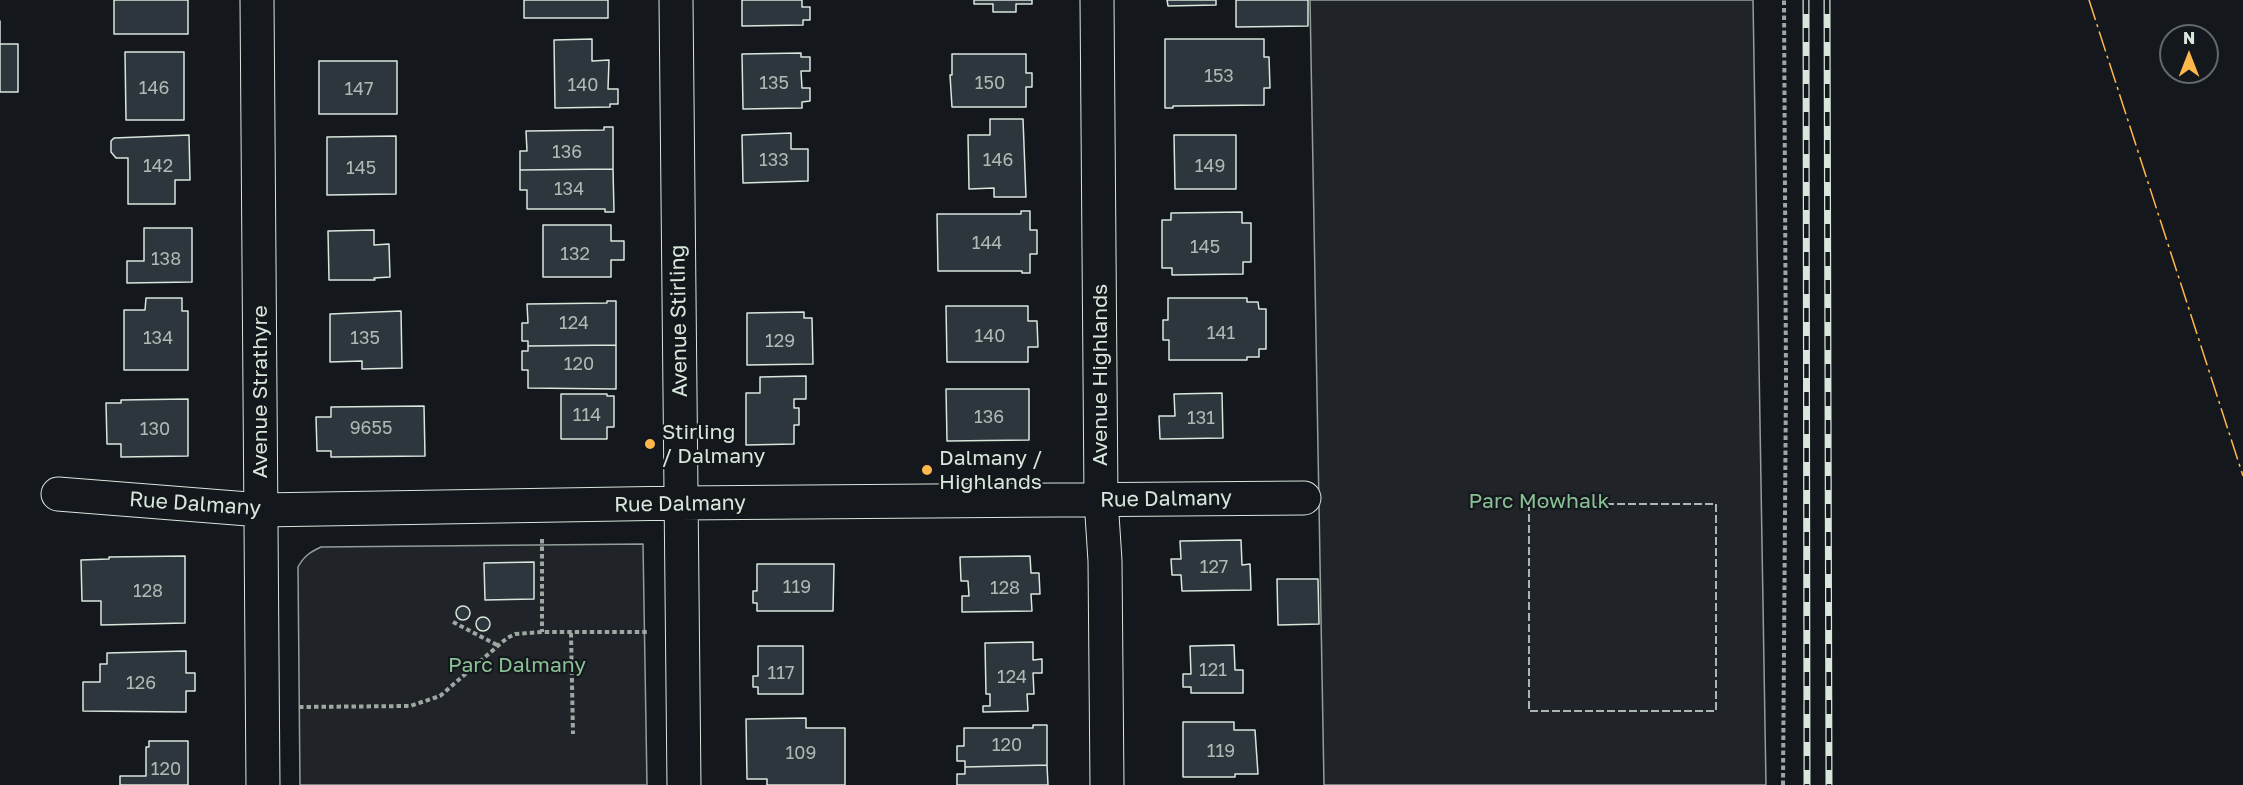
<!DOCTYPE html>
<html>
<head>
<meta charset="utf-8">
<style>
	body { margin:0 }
	#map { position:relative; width:2243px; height:785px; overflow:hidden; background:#14181c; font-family:"Golos Text",sans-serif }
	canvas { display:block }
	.north { position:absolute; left:2159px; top:24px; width:60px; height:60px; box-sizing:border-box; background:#14181c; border:2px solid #626a69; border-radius:50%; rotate:0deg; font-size:16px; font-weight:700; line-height:24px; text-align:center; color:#d8e6dc }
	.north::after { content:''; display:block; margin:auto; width:21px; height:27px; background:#ffb74d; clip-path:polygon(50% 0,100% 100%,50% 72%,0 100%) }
</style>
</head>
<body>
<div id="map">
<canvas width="2243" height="785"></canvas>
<div class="north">N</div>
</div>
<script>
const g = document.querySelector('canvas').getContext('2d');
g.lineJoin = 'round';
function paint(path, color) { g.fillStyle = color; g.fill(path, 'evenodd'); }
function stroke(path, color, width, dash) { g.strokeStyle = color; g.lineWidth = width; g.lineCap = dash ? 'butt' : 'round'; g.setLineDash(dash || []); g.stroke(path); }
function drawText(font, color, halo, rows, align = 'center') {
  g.font = font + ' "Golos Text",sans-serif'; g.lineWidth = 4.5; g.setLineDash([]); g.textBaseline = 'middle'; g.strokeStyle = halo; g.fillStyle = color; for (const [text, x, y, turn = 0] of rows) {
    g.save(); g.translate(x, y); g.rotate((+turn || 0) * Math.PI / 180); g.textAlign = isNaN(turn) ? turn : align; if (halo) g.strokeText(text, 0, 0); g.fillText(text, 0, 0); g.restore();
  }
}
const green = new Path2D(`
	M1310 0H1753L1766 785H1324Z
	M643 544 647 785H300L298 567C304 556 310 552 321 547Z`);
paint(green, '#202428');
stroke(green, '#939e99', 1.5);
const building = new Path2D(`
	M114 0H188V34H114Z
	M524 0H608V18H524Z
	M742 0H802V7H810V20H803V25L742 26Z
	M974 0H1032V4H1016V12H993V4H974Z
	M1167 0H1216V5L1168 6Z
	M1236 0H1308V26L1236 27Z
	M0 21V44H18V92H0Z
	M592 39V61L609 60 608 89H618V104H610V107L555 108 554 40Z
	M1165 39H1264V57H1269L1270 88H1264V105L1173 106V108H1165Z
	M125 52H184V120H126Z
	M801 53V57H810V71H801L802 88H810V101L802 102V108L743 109 742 54Z
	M952 54H1026V73H1032V87H1026V107H952L950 75H952Z
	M319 61H397V114H319Z
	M990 119H1023L1026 197H994V188L969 189 968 135H990Z
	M604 127H613V169L520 170V151H527L526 131 604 130Z
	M791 133V149H808V181L743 183 742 135Z
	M189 135 190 180H175V204H128V158H116L111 152V141L114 138Z
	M1174 135H1236V189H1175Z
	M396 136V194L327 195V137Z
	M613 169 614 212H605V209H527V190H520V170Z
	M1021 211H1030V230H1037V254H1030V273H1022V271H938L937 214H1021Z
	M1242 212V223H1251V262H1243V274L1172 275V268H1162V220H1171V213Z
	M543 225H611V241H624V260H611V277H543Z
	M144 228H192V282L127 283V261H144Z
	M374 230V245L389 244 390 277 374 278 375 280H329L328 231Z
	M146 298H182V311H188V370H124V310H145Z
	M1168 298H1247V302H1258L1259 309H1266V349H1259V357H1247V360H1169V340H1163V320H1168Z
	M607 301H616V345L528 346V341H522V323H528L527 304 607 303Z
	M946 306H1028V321H1037L1038 347H1028V362H947Z
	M401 311 402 368 362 369V361L330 362V314Z
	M804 312V318H812L813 364 747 365V313Z
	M616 345V389L528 388V370H522V351H528V346Z
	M806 376V399H794V408H799V425H794V444L746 445V393H760V377Z
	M946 389H1029V440L947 441Z
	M1222 393 1223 438 1160 439 1159 416H1175L1174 394Z
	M561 394H607V396H614V427H607V439H561Z
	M188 399V456L121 457V444H107L106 403H121V400Z
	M424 406 425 456 331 457V451H317L316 417H331V407Z
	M1241 540 1242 565 1250 564 1251 590 1182 591 1181 575H1172L1171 559H1181L1180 541Z
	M185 556V623L101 625V601H82L81 560 109 559V557Z
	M1030 556 1031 573H1039L1040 594H1031L1032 611 962 612V596H969L968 581H961L960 557Z
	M534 562V599L485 600 484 563Z
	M757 564H834L833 611H757V603H753V591H757Z
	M1277 579H1318L1319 624 1278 625Z
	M456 613a7 7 0 1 1 14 0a7 7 0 1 1-14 0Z
	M476 624a7 7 0 1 1 14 0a7 7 0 1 1-14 0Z
	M1033 642V660L1042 659V673H1033L1034 694H1027L1028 711 983 712V706H990V694H986L985 643Z
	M1234 645 1235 670H1243V693H1191V687H1183V674H1191L1190 646Z
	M758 646H803V694H758V687H753V676H758Z
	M186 651V673H195V691H186V712L83 711V682H100V664H107V653Z
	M806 718V728H845V785H767V779H747L746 719Z
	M1183 722H1234V730H1255L1258 774H1235V777H1183Z
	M1033 725H1047V765L965 767V761H957V746H964V728H1033Z
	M149 741H188V785H120V776H146V747H149Z
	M1047 765 1048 785H957V774H965V767Z`);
paint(building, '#2c363c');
stroke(building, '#d8e6dc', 1.5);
const minor = new Path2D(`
	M257 0 263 785
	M676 0 684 785
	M1097 0 1101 499 1105 561 1107 785
	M58 494 261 510 680 503 1304 498`);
stroke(minor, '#d8e6dc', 35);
stroke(new Path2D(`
	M542 539V632
	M453 622 499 646
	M571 633 573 734
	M299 707 410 706 440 696 507 638 515 634 542 632H648
	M1783 785 1786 380 1784 0`), '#9da8a2', 4, [4.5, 3]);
stroke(minor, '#14181c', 33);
const rail = new Path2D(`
	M1806 0 1807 785
	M1827 0 1829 785`);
stroke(rail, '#d8e6dc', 7);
stroke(rail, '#14181c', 4.5, [14]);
stroke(new Path2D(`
	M1529 504H1716V711H1529Z`), '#d8e6dc', 1.5, [8, 3]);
stroke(new Path2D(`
	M2089 0 2243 476`), '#ffb74d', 1.5, [21, 4.5, 3, 4.5]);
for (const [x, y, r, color] of [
	[650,444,6,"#ffb74d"],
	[927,470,6,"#ffb74d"]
]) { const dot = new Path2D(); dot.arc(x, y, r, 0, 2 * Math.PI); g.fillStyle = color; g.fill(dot); stroke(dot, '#14181c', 2); }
drawText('18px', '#adbab4', null, [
	["153",1219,76],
	["135",774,83],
	["150",990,83],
	["140",583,85],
	["146",154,88],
	["147",359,89],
	["136",567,152],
	["133",774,160],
	["146",998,160],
	["142",158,166],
	["149",1210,166],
	["145",361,168],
	["134",569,189],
	["144",987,243],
	["145",1205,247],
	["132",575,254],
	["138",166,259],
	["124",574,323],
	["141",1221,333],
	["140",990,336],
	["134",158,338],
	["135",365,338],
	["129",780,341],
	["120",579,364],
	["114",587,415],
	["136",989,417],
	["131",1201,418],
	["9655",371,428],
	["130",155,429],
	["127",1214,567],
	["119",797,587],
	["128",1005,588],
	["128",148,591],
	["121",1213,670],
	["117",781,673],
	["124",1012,677],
	["126",141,683],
	["120",1007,745],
	["119",1221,751],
	["109",801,753],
	["120",166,769]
]);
drawText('21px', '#d8e6dc', '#14181c', [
	["Avenue Stirling",679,321,-91],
	["Avenue Highlands",1100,375,-90],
	["Avenue Strathyre",260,392,-90],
	["Rue Dalmany",1166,499,-1],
	["Rue Dalmany",195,504,4],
	["Rue Dalmany",680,504,-1]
]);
drawText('21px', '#d8e6dc', '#14181c', [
	["Stirling",662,432],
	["/ Dalmany",662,456],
	["Dalmany /",939,458],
	["Highlands",939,482]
], 'left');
drawText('21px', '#8ac095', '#14181c', [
	["Parc Mowhalk",1539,501],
	["Parc Dalmany",517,665]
]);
</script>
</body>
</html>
